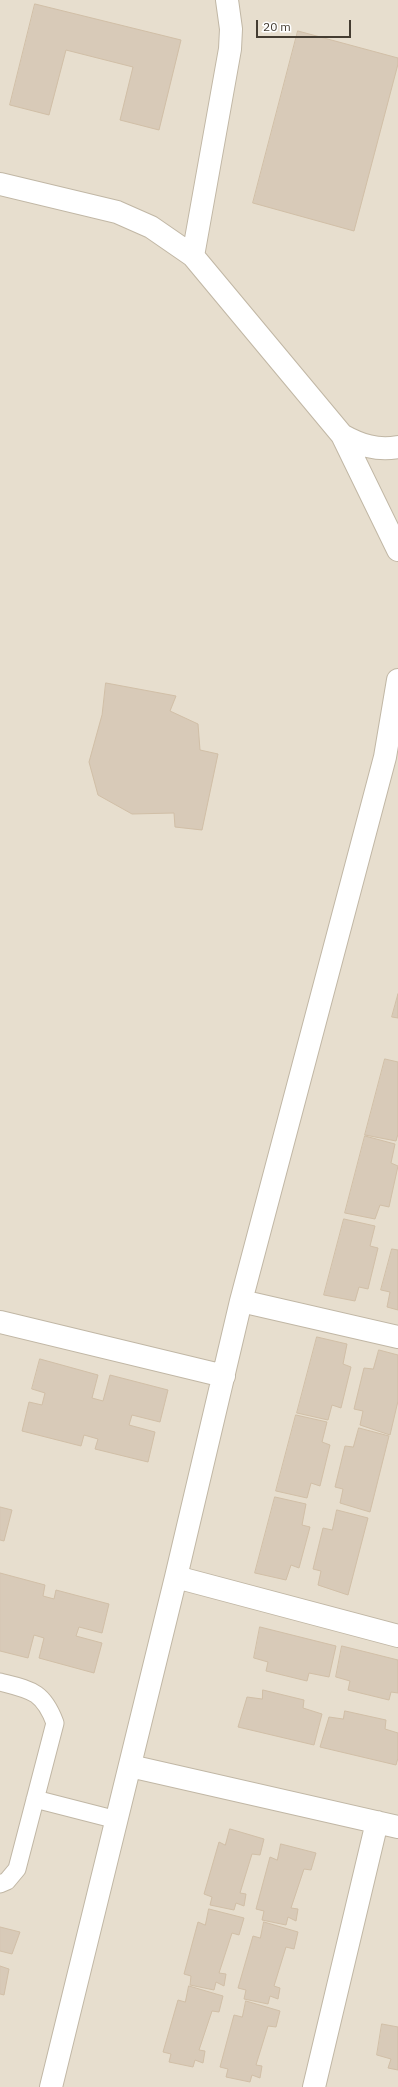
<!DOCTYPE html>
<html>
<head>
<meta charset="utf-8">
<style>
	body { margin:0 }
	#map { position:relative; width:398px; height:2087px; overflow:hidden; background:#f3ece0; font-family:"IBM Plex Sans",sans-serif }
	canvas { display:block }
	.scale { position:absolute; left:256px; top:20px; width:95px; height:18px; box-sizing:border-box; border:2px solid #443c31; border-top:0; padding-left:5px; font-size:12px; line-height:14px; white-space:nowrap; color:#443c31; -webkit-text-stroke:3px #fff; paint-order:stroke }
</style>
</head>
<body>
<div id="map">
<canvas width="398" height="2087"></canvas>
<div class="scale">20 m</div>
</div>
<script>
const g = document.querySelector('canvas').getContext('2d');
g.lineJoin = 'round';
function paint(path, color) { g.fillStyle = color; g.fill(path, 'evenodd'); }
function stroke(path, color, width, dash) { g.strokeStyle = color; g.lineWidth = width; g.lineCap = dash ? 'butt' : 'round'; g.setLineDash(dash || []); g.stroke(path); }
paint(new Path2D(`
	M0 0H398V2087H0Z`), '#e7dece');
const building = new Path2D(`
	M35 4 181 40 159 130 120 120 133 67 66 50 49 115 10 105Z
	M298 31 398 58V64L354 231 253 203Z
	M106 683 176 696 170 711 198 724 200 750 218 754 202 830 175 827 174 813 132 814 98 795 89 762 102 715Z
	M398 994V1018L392 1017Z
	M385 1059 398 1062V1134L396 1141 365 1135Z
	M365 1136 395 1144 391 1163 398 1166 389 1207 380 1205 375 1219 345 1213Z
	M344 1219 375 1226 370 1246 378 1248 368 1289 359 1287 355 1301 324 1295Z
	M392 1249 398 1250V1310L387 1307 390 1292 381 1290Z
	M317 1337 347 1344 343 1364 351 1367 341 1408 332 1405 328 1420 297 1413Z
	M379 1350 398 1355V1401L390 1435 360 1425 363 1411 354 1409 364 1368 373 1369Z
	M40 1359 98 1375 92 1398 103 1401 110 1375 168 1390 160 1422 132 1415 129 1425 155 1432 148 1462 95 1449 98 1439 84 1435 81 1446 22 1431 29 1402 42 1405 45 1393 32 1389Z
	M296 1415 327 1422 322 1442 330 1445 320 1486 311 1483 307 1498 276 1491Z
	M359 1428 389 1436 370 1512 340 1503 343 1489 335 1487 345 1446 353 1447Z
	M275 1497 306 1504 302 1525 310 1527 299 1568 291 1565 286 1580 255 1573Z
	M0 1507 12 1510 4 1541 0 1540Z
	M337 1510 368 1518 348 1595 318 1585 321 1571 313 1569 323 1528 332 1530Z
	M0 1573 45 1585 43 1596 54 1599 56 1590 109 1604 102 1633 79 1627 76 1636 102 1643 94 1673 39 1658 44 1638 34 1635 28 1658 0 1651Z
	M260 1627 336 1646 329 1677 309 1673 307 1681 266 1671 268 1662 254 1658Z
	M342 1646 398 1660V1693L391 1692 389 1700 348 1690 350 1681 336 1677Z
	M263 1690 304 1700 303 1708 322 1714 314 1745 238 1727 247 1697 262 1699Z
	M345 1711 386 1720 385 1729 398 1733V1758L396 1765 320 1747 329 1717 343 1719Z
	M230 1829 264 1839 260 1855 252 1854 240 1893 246 1894 244 1906 236 1903 234 1910 210 1905 212 1897 204 1894 219 1842 225 1845Z
	M281 1844 316 1853 311 1870 304 1869 291 1908 298 1909 296 1921 288 1917 286 1925 262 1920 264 1911 256 1909 270 1857 277 1860Z
	M209 1909 244 1918 239 1935 232 1933 219 1973 226 1974 224 1986 216 1982 214 1990 190 1985 191 1976 184 1974 198 1922 205 1925Z
	M264 1922 298 1932 294 1949 286 1947 274 1986 280 1988 278 1999 270 1996 268 2004 244 1999 246 1990 238 1988 253 1936 260 1938Z
	M0 1927 20 1932 12 1954 0 1951Z
	M0 1966 9 1969 4 1995 0 1994Z
	M189 1986 223 1996 219 2012 212 2011 199 2050 205 2051 203 2063 195 2060 193 2067 169 2062 171 2054 163 2052 178 2000 185 2002Z
	M246 2001 280 2011 276 2027 268 2026 256 2065 262 2066 260 2078 252 2075 250 2082 226 2077 228 2069 220 2067 234 2015 242 2017Z
	M382 2024 398 2027V2070L388 2068 391 2059 377 2055Z`);
paint(building, '#d8cab8');
stroke(building, '#d1bfa7', 1);
const service = new Path2D(`
	M0 1682C31 1690 43 1691 55 1723L17 1869 7 1881 0 1884
	M35 1799 117 1820`);
const minor = new Path2D(`
	M0 184 117 212 151 227 193 256 342 435 398 550
	M193 256 230 49 231 29 227 0
	M342 435C360 445 377 451 398 447
	M241 1301 398 1337
	M0 1322 224 1376
	M176 1577 398 1636
	M130 1766 398 1827
	M51 2087 176 1577 241 1301 385 757 398 680
	M314 2087 377 1822`);
stroke(service, '#c1b7a5', 19);
stroke(minor, '#c1b7a5', 24);
stroke(service, '#fff', 17);
stroke(minor, '#fff', 22);
</script>
</body>
</html>
